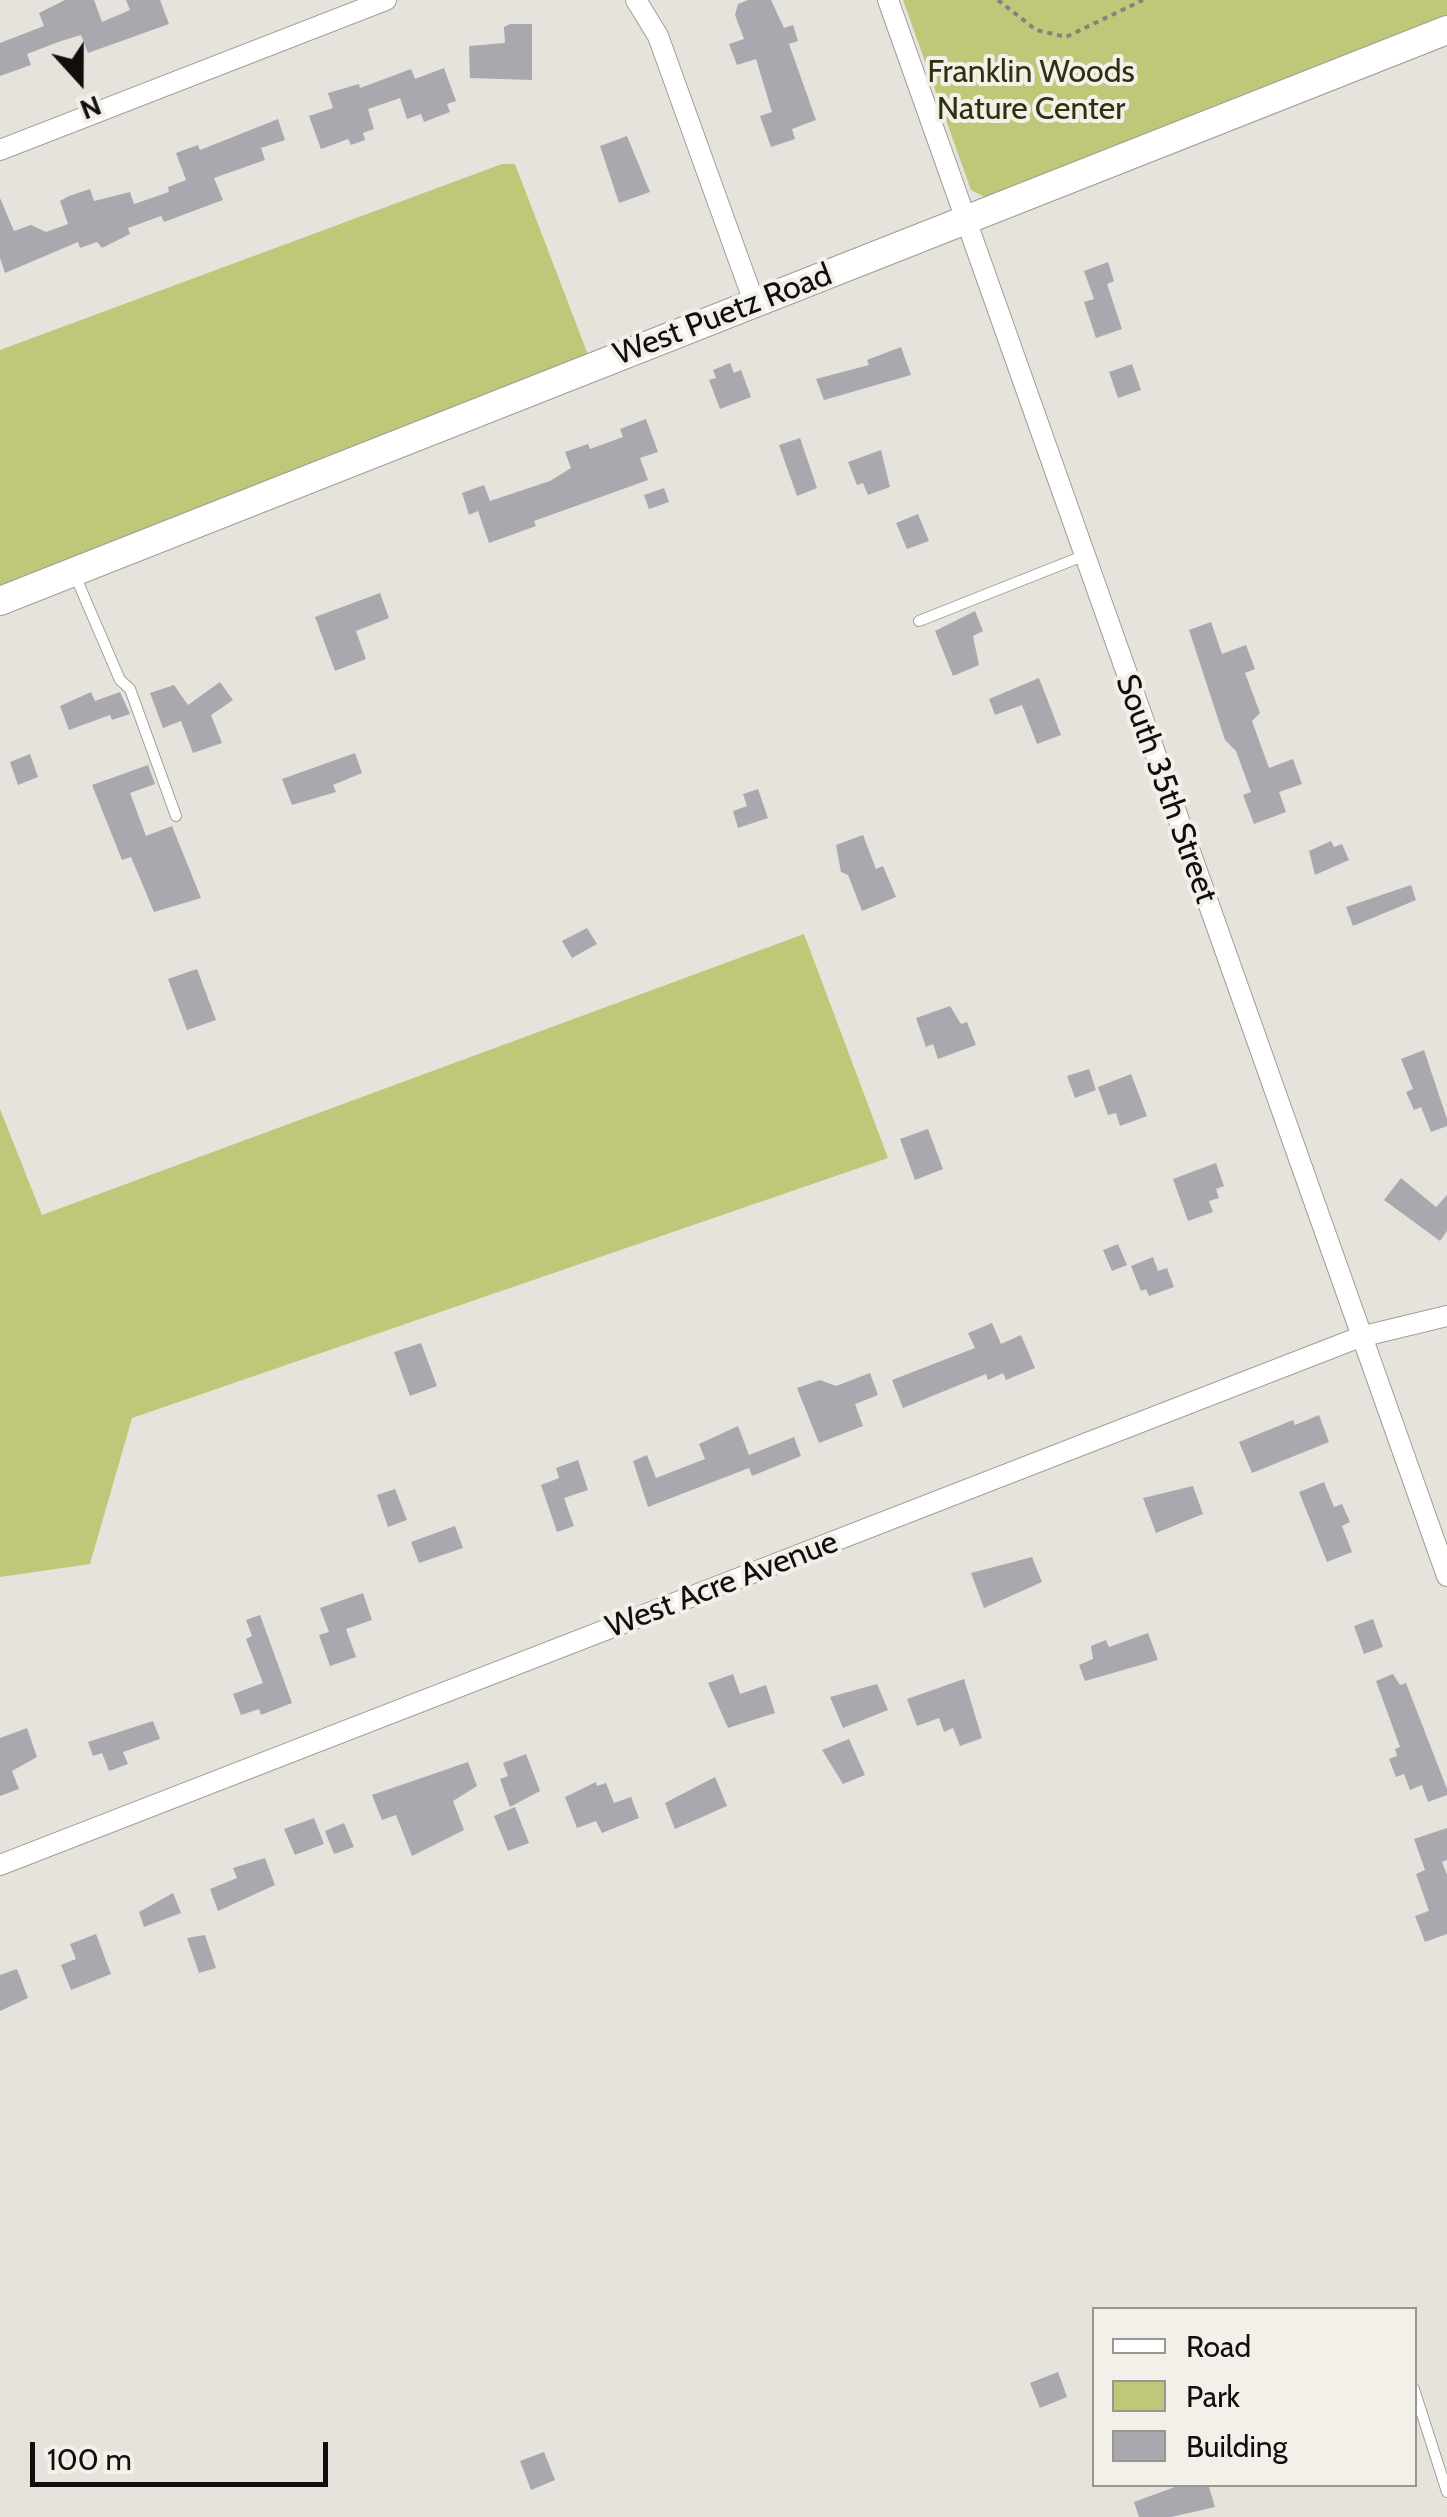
<!DOCTYPE html>
<html>
<head>
<meta charset="utf-8">
<style>
	body { margin:0 }
	#map { position:relative; width:1447px; height:2517px; overflow:hidden; background:#e6e3dc; font-family:Cabin,sans-serif }
	canvas { display:block }
	.legend { position:absolute; left:1092px; top:2307px; width:325px; height:180px; box-sizing:border-box; background:#f3f0e9; border:2px solid #989691; margin:0; padding:12px 18px; list-style:none; font-size:30px; color:#100f0d }
	.legend li { display:flex; align-items:center; gap:20px; height:50px }
	.legend b { width:50px; border:2px solid #989691 }
	.north { position:absolute; left:30px; top:30px; width:100px; height:100px; -webkit-text-stroke:8px #f3f0e9; paint-order:stroke; rotate:159deg; font-size:28px; font-weight:700; line-height:40px; text-align:center; color:#100f0d }
	.north::after { content:''; display:block; margin:auto; width:35px; height:45px; background:#100f0d; clip-path:polygon(50% 0,100% 100%,50% 72%,0 100%) }
	.scale { position:absolute; left:30px; top:2442px; width:298px; height:45px; box-sizing:border-box; border:5px solid #100f0d; border-top:0; padding-left:12px; font-size:30px; line-height:35px; white-space:nowrap; color:#100f0d; -webkit-text-stroke:8px #f3f0e9; paint-order:stroke }
</style>
</head>
<body>
<div id="map">
<canvas width="1447" height="2517"></canvas>
<ul class="legend">
<li><b style="height:12px;background:#fff"></b>Road</li>
<li><b style="height:28px;background:#bfc779"></b>Park</li>
<li><b style="height:28px;background:#aaa8af"></b>Building</li>
</ul>
<div class="north">N</div>
<div class="scale">100 m</div>
</div>
<script>
const g = document.querySelector('canvas').getContext('2d');
g.lineJoin = 'round';
function paint(path, color) { g.fillStyle = color; g.fill(path, 'evenodd'); }
function stroke(path, color, width, dash) { g.strokeStyle = color; g.lineWidth = width; g.lineCap = dash ? 'butt' : 'round'; g.setLineDash(dash || []); g.stroke(path); }
function drawText(font, color, halo, rows, align = 'center') {
  g.font = font + ' Cabin,sans-serif'; g.lineWidth = 8; g.setLineDash([]); g.textBaseline = 'middle'; g.strokeStyle = halo; g.fillStyle = color; for (const [text, x, y, turn = 0] of rows) {
    g.save(); g.translate(x, y); g.rotate((+turn || 0) * Math.PI / 180); g.textAlign = isNaN(turn) ? turn : align; if (halo) g.strokeText(text, 0, 0); g.fillText(text, 0, 0); g.restore();
  }
}
paint(new Path2D(`
	M903 0H1447V24L992 201 971 190Z
	M502 164H515L590 360 0 594V350Z
	M804 934 888 1158 132 1418 90 1564 0 1577V1109L42 1215Z`), '#bfc779');
paint(new Path2D(`
	M65 0H94L102 22 130 10 126 0H160L169 24 88 53 81 35 61 41 27 54 31 65 0 76V43L44 26 39 13Z
	M748 0H771L784 28 793 25 798 41 789 44 816 120 792 129 795 139 771 147 760 116 772 112 756 59 737 65 729 44 744 39 735 15 738 4Z
	M510 24H532V80L470 78 469 46 505 43 504 27Z
	M444 68 456 101 447 104 450 112 424 122 421 114 407 119 400 98 368 109 374 129 363 133 365 140 351 145 348 139 321 149 309 116 333 108 328 93 359 84 360 88 411 69 415 79Z
	M278 119 285 140 261 148 265 160 214 178 223 200 164 222 161 216 128 228 130 234 102 248 97 242 80 248 78 242 5 273 0 258V198L14 231 31 225 46 232 68 224 60 201 69 196 90 189 94 201 130 192 134 204 169 192 168 187 186 180 176 153 198 145 200 150Z
	M627 136 650 192 619 203 600 146Z
	M1108 262 1114 281 1107 284 1122 329 1096 338 1084 302 1094 299 1084 271Z
	M901 347 911 375 824 400 816 379 869 365 867 360Z
	M730 363 734 373 741 370 751 397 720 409 709 380 716 378 713 370Z
	M1132 364 1141 390 1118 398 1109 372Z
	M646 419 658 452 640 458 648 480 534 521 536 526 489 543 478 511 469 515 462 493 484 485 490 501 550 481 571 468 565 452 588 444 590 449 623 437 620 429Z
	M800 438 817 488 797 496 779 445Z
	M881 450 890 487 868 495 863 483 857 485 848 462Z
	M664 488 669 502 649 509 644 495Z
	M918 514 929 541 907 549 896 523Z
	M380 593 389 618 356 631 366 659 335 671 315 617Z
	M975 611 983 631 973 636 979 665 953 676 935 631Z
	M1211 622 1222 654 1246 645 1255 669 1245 673 1260 713 1252 721 1269 768 1293 759 1302 784 1279 792 1286 812 1254 824 1243 795 1251 792 1236 751 1225 740 1189 630Z
	M1039 678 1061 735 1037 744 1022 705 995 715 989 699Z
	M220 682 233 700 211 715 222 743 193 753 181 721 163 728 150 693 174 685 188 705Z
	M91 692 95 701 120 692 130 714 112 720 110 715 69 730 60 706Z
	M355 753 362 773 333 785 336 792 292 805 282 779Z
	M30 754 38 777 18 785 10 762Z
	M148 765 155 784 130 793 146 836 172 826 201 898 154 912 131 857 122 860 92 785Z
	M758 789 768 818 738 828 733 811 747 806 743 794Z
	M863 835 876 869 883 866 896 897 862 911 848 875 841 872 836 845Z
	M1331 841 1334 847 1342 844 1349 860 1315 875 1309 851Z
	M1411 885 1416 900 1353 926 1346 907Z
	M587 928 597 944 572 958 562 941Z
	M197 969 216 1020 187 1030 168 979Z
	M950 1006 961 1024 967 1022 976 1045 938 1059 933 1044 926 1047 916 1018Z
	M1424 1050 1447 1119V1126L1431 1132 1421 1107 1414 1110 1406 1092 1413 1089 1401 1059Z
	M1089 1069 1096 1090 1075 1098 1067 1076Z
	M1131 1074 1147 1116 1120 1126 1116 1113 1108 1115 1098 1087Z
	M928 1129 943 1169 915 1180 900 1139Z
	M1216 1163 1224 1186 1216 1189 1219 1198 1209 1201 1213 1212 1188 1221 1173 1179Z
	M1401 1178 1436 1207 1447 1195V1231L1440 1241 1384 1200Z
	M1118 1244 1127 1265 1112 1271 1103 1250Z
	M1153 1257 1158 1271 1167 1268 1174 1287 1149 1296 1146 1289 1141 1291 1131 1266Z
	M992 1323 1001 1344 1021 1335 1035 1368 1006 1380 1003 1373 988 1380 986 1374 903 1408 892 1380 975 1348 968 1333Z
	M421 1343 437 1386 410 1396 394 1352Z
	M870 1373 878 1395 855 1404 863 1426 819 1443 797 1388 820 1380 836 1386Z
	M1319 1415 1329 1442 1252 1473 1239 1442 1293 1420 1295 1425Z
	M738 1426 749 1455 794 1437 801 1456 752 1476 749 1468 648 1507 633 1461 647 1455 656 1478 705 1459 699 1444Z
	M578 1460 588 1490 564 1498 574 1526 557 1532 541 1485 559 1478 556 1468Z
	M1324 1482 1334 1507 1342 1504 1350 1522 1342 1526 1352 1552 1327 1562 1299 1492Z
	M1193 1486 1203 1514 1156 1533 1143 1498Z
	M395 1489 407 1520 388 1527 377 1495Z
	M455 1526 463 1548 419 1563 411 1542Z
	M1032 1557 1042 1582 984 1608 971 1573Z
	M363 1593 372 1620 346 1629 356 1657 330 1666 319 1635 329 1632 320 1608Z
	M260 1615 292 1703 261 1715 259 1709 241 1715 233 1694 263 1683 246 1639 252 1636 246 1620Z
	M1373 1619 1383 1647 1364 1654 1354 1626Z
	M1148 1633 1158 1660 1085 1681 1079 1665 1093 1659 1091 1646 1106 1640 1109 1647Z
	M733 1674 740 1694 766 1685 775 1713 728 1728 708 1683Z
	M1393 1674 1400 1685 1406 1683 1447 1789V1795L1428 1802 1422 1785 1410 1790 1404 1774 1396 1777 1389 1759 1397 1756 1395 1749 1400 1747 1376 1681Z
	M964 1679 982 1738 960 1746 953 1728 944 1732 939 1718 917 1726 907 1699Z
	M877 1684 888 1710 843 1728 830 1697Z
	M153 1721 160 1739 123 1752 128 1764 109 1771 102 1753 93 1756 88 1742Z
	M27 1728 37 1757 12 1771 19 1789 0 1796V1738Z
	M849 1739 865 1775 843 1784 822 1750Z
	M526 1754 540 1791 510 1807 500 1779 508 1776 503 1763Z
	M468 1762 477 1786 453 1801 464 1830 412 1856 396 1815 382 1820 372 1795Z
	M715 1777 727 1806 675 1829 665 1803Z
	M596 1782 597 1786 606 1783 614 1803 631 1797 639 1818 602 1833 596 1821 577 1828 565 1797Z
	M515 1807 529 1843 508 1851 494 1816Z
	M314 1818 324 1844 295 1855 284 1829Z
	M344 1823 354 1847 334 1854 325 1831Z
	M1447 1828V1860L1442 1862 1447 1875V1934L1425 1942 1415 1916 1429 1911 1416 1874 1425 1870 1414 1839Z
	M265 1858 275 1885 218 1911 210 1889 237 1878 233 1868Z
	M173 1893 181 1913 144 1927 139 1912Z
	M96 1934 111 1974 71 1990 61 1965 76 1959 70 1944Z
	M205 1935 216 1968 199 1973 187 1938Z
	M17 1969 28 1998 0 2011V1975Z
	M1058 2372 1067 2397 1040 2408 1030 2383Z
	M544 2452 555 2480 531 2490 520 2461Z
	M1183 2484H1208L1215 2507 1171 2517H1139L1134 2502Z`), '#aaa8af');
const lane = new Path2D(`
	M74 573 120 680 130 689 176 816
	M919 621 1083 556
	M1414 2389 1447 2492`);
const street = new Path2D(`
	M636 0 658 36 754 302
	M888 0 1447 1576
	M0 150 386 0
	M0 1865 1360 1337 1447 1316`);
const secondary = new Path2D(`
	M0 601 1447 30`);
stroke(lane, '#a19d97', 12);
stroke(street, '#a19d97', 22);
stroke(secondary, '#a19d97', 30);
stroke(new Path2D(`
	M998 0 1036 30 1066 37 1143 0`), '#85837e', 4, [5, 5]);
stroke(lane, '#fff', 10);
stroke(street, '#fff', 20);
stroke(secondary, '#fff', 28);
drawText('32px', '#2e310d', '#f3f0e9', [
	["Franklin Woods",1031,73],
	["Nature Center",1031,110]
]);
drawText('32px', '#100f0d', '#f3f0e9', [
	["West Puetz Road",723,315,-21],
	["South 35th Street",1166,789,70],
	["West Acre Avenue",722,1585,-21]
]);
</script>
</body>
</html>
